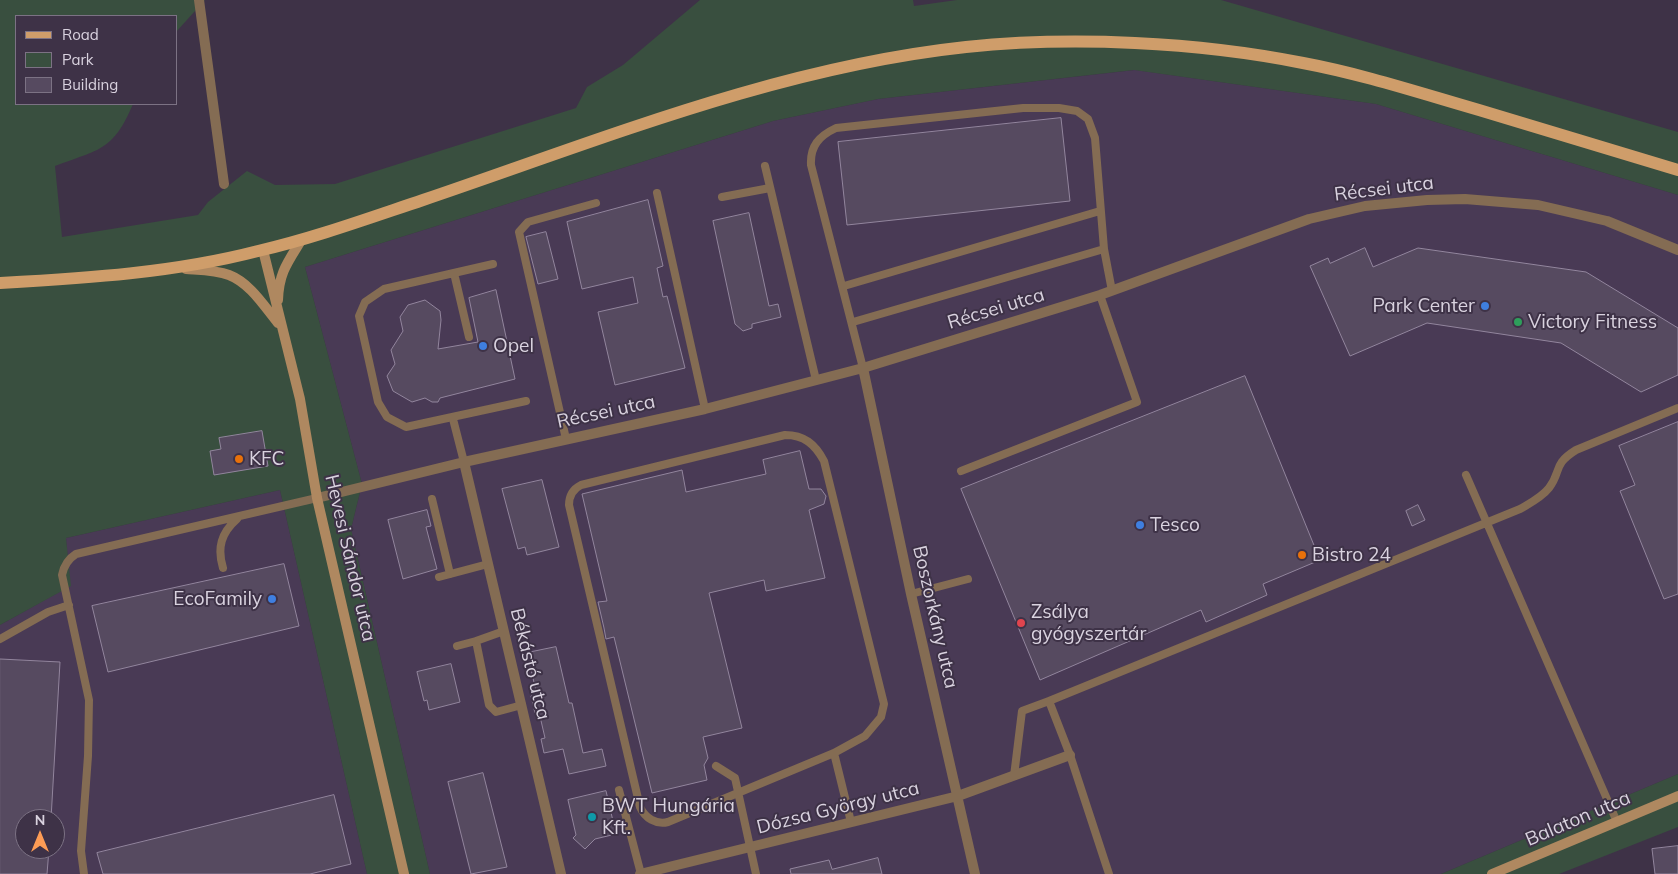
<!DOCTYPE html>
<html>
<head>
<meta charset="utf-8">
<style>
	body { margin:0 }
	#map { position:relative; width:1678px; height:874px; overflow:hidden; background:#3e3247; font-family:Mulish,sans-serif }
	canvas { display:block }
	.legend { position:absolute; left:15px; top:15px; width:162px; height:90px; box-sizing:border-box; background:#3e3247; border:1px solid #7c7284; margin:0; padding:6px 9px; list-style:none; font-size:15px; color:#d9d2df }
	.legend li { display:flex; align-items:center; gap:10px; height:25px }
	.legend b { width:25px; border:1px solid #7c7284 }
	.north { position:absolute; left:15px; top:809px; width:50px; height:50px; box-sizing:border-box; background:#3e3247; border:1px solid #7c7284; border-radius:50%; rotate:0deg; font-size:14px; font-weight:700; line-height:20px; text-align:center; color:#d9d2df }
	.north::after { content:''; display:block; margin:auto; width:18px; height:22px; background:#fd9c55; clip-path:polygon(50% 0,100% 100%,50% 72%,0 100%) }
</style>
</head>
<body>
<div id="map">
<canvas width="1678" height="874"></canvas>
<ul class="legend">
<li><b style="height:6px;background:#cf9d6a"></b>Road</li>
<li><b style="height:14px;background:#394f3f"></b>Park</li>
<li><b style="height:14px;background:#564a60"></b>Building</li>
</ul>
<div class="north">N</div>
</div>
<script>
const g = document.querySelector('canvas').getContext('2d');
g.lineJoin = 'round';
function paint(path, color) { g.fillStyle = color; g.fill(path, 'evenodd'); }
function stroke(path, color, width, dash) { g.strokeStyle = color; g.lineWidth = width; g.lineCap = dash ? 'butt' : 'round'; g.setLineDash(dash || []); g.stroke(path); }
function drawText(font, color, halo, rows, align = 'center') {
  g.font = font + ' Mulish,sans-serif'; g.lineWidth = 4; g.setLineDash([]); g.textBaseline = 'middle'; g.strokeStyle = halo; g.fillStyle = color; for (const [text, x, y, turn = 0] of rows) {
    g.save(); g.translate(x, y); g.rotate((+turn || 0) * Math.PI / 180); g.textAlign = isNaN(turn) ? turn : align; if (halo) g.strokeText(text, 0, 0); g.fillText(text, 0, 0); g.restore();
  }
}
paint(new Path2D(`
	M1135 70 1376 104 1678 195V774L1441 874H430L351 529 362 484 305 267 773 121 878 99Z
	M280 490 367 874H0V625L70 586 66 538ZM25 819H55V849H25Z`), '#493a55');
paint(new Path2D(`
	M0 0H205L176 32V16H16V104H133C113 151 100 149 55 166L62 237 198 215 208 202 247 171 275 185 335 184 576 108 587 87 623 65 700 0H913L914 6 957 0H1221L1678 132V195L1376 104 1134 70 878 99 773 121 305 267 362 484 351 529 430 874H367L280 490 66 538 71 586 0 625Z
	M1678 774V827L1559 874H1441Z`), '#394f3f');
const building = new Path2D(`
	M1061 118 1070 201 847 225 838 142Z
	M648 200 663 266 657 268 663 297 667 296 685 368 615 385 598 312 638 303 633 277 582 289 567 222Z
	M749 213 769 306 778 304 781 317 752 324V328L743 331 735 324 713 221Z
	M546 232 558 279 538 284 526 237Z
	M1365 248 1373 267 1418 248 1586 272 1678 328V375L1641 392 1561 343 1427 323 1350 356 1310 266 1328 258 1330 263Z
	M496 290 515 379 440 398 438 402H432L425 398 412 402 393 391 387 376 395 364 391 350 403 331 400 317 408 305 425 300 440 311 441 320 438 349 478 342 469 298Z
	M1245 376 1320 560 1263 584 1267 595 1206 622 1201 610 1040 680 961 489Z
	M1678 422V594L1664 599 1620 491 1635 485 1619 446Z
	M262 431 268 466 214 475 210 451 221 449 219 438Z
	M800 451 809 489H821L826 496 824 504 809 510 825 578 766 591 764 580 709 593 742 728 703 737 708 758 704 765 707 780 652 793 614 637 606 639 604 628 598 602 607 601 582 494 682 470 686 492 766 474 763 460Z
	M542 480 559 547 527 555 525 547 518 549 502 489Z
	M1418 505 1425 520 1412 526 1406 511Z
	M427 510 431 526 426 527 437 569 403 579 388 520Z
	M284 564 299 626 108 672 92 606Z
	M556 647 569 703H572L583 753 602 749 606 766 569 774 563 749 544 753 541 739 545 738 539 712 535 713 531 696 537 695 527 653Z
	M0 659 60 662 51 819H25V849H49L47 874H0Z
	M451 664 460 702 429 710 427 700 424 701 417 672Z
	M483 773 507 867 471 874 448 782Z
	M606 791 616 834 595 839 585 849 573 838 576 835 568 800Z
	M334 795 351 864 310 874H103L97 853Z
	M1678 846V874H1655L1652 849Z
	M878 858 882 874H791L790 869 829 860 832 869Z`);
paint(building, '#564a60');
stroke(building, '#92859d', 1);
stroke(new Path2D(`
	M765 166 816 380
	M657 193 705 409
	M722 197 770 188
	M493 264 384 289 365 302 359 316 378 402 387 417 406 427 526 401
	M454 273 469 337
	M844 286 1100 211
	M853 322 1104 249
	M863 368 811 165C810 146 819 136 836 128L1023 108H1059L1077 111 1088 119 1095 138 1104 249 1112 291
	M453 419 464 462
	M785 435C804 435 815 444 824 461L884 704 881 717 865 736 834 753 668 822C656 825 645 818 640 807L569 505C569 496 573 489 581 485Z
	M566 439 519 232 528 222 596 203
	M961 471 1137 402 1100 295
	M1466 475 1617 822
	M432 499 450 574
	M223 568C217 548 221 533 237 519
	M439 577 488 564
	M911 594 968 579
	M504 631 476 641 489 705 496 712 522 705
	M0 639 48 612 69 605
	M457 646 476 641
	M834 753 851 822
	M716 766 735 778 756 874
	M1014 776 1022 711 1049 701
	M619 790 641 874
	M84 874 81 851 88 756 89 700 62 575C64 565 68 559 76 554L317 498
	M1109 874 1070 755 1049 701 1520 509C1530 503 1541 498 1549 488 1562 471 1552 465 1576 450L1678 408`), '#846c53', 8);
stroke(new Path2D(`
	M199 0 224 184
	M863 368 911 594 975 874
	M464 462 561 874
	M317 498 464 462 705 409 863 368 1100 295 1309 219 1365 206 1427 200 1465 199 1538 205 1607 221 1678 250
	M640 874 958 796 1070 755`), '#846c53', 10);
stroke(new Path2D(`
	M263 250 300 399 317 498 404 874
	M186 269C200 270 216 270 229 275 250 283 264 306 278 323
	M278 300C279 272 288 262 302 239
	M1492 874 1678 796`), '#af8860', 10);
stroke(new Path2D(`
	M0 283C87 278 173 273 258 251 314 238 369 218 423 200 600 140 779 67 966 47 1072 36 1198 42 1303 63 1362 74 1420 93 1479 110 1545 130 1612 150 1678 170`), '#cf9d6a', 12);
for (const [x, y, r, color] of [
	[1485,306,5,"#3f7fe0"],
	[1518,322,5,"#2e9e5b"],
	[483,346,5,"#3f7fe0"],
	[239,459,5,"#e8710a"],
	[1140,525,5,"#3f7fe0"],
	[1302,555,5,"#e8710a"],
	[272,599,5,"#3f7fe0"],
	[1021,623,5,"#e0444e"],
	[592,817,5,"#0f9aa8"]
]) { const dot = new Path2D(); dot.arc(x, y, r, 0, 2 * Math.PI); g.fillStyle = color; g.fill(dot); stroke(dot, '#3e3247', 2); }
drawText('19px', '#d9d2df', '#3e3247', [
	["Récsei utca",1384,189,-7],
	["Récsei utca",996,309,-17],
	["Récsei utca",606,412,-12],
	["Hevesi Sándor utca",350,558,77],
	["Boszorkány utca",935,617,77],
	["Békástó utca",530,664,76],
	["Dózsa György utca",838,808,-14],
	["Balaton utca",1578,819,-23]
]);
drawText('19px', '#d9d2df', '#3e3247', [
	["Park Center",1475,306,"right"],
	["Victory Fitness",1528,322],
	["Opel",493,346],
	["KFC",249,459],
	["Tesco",1150,525],
	["Bistro 24",1312,555],
	["EcoFamily",262,599,"right"],
	["Zsálya",1031,612],
	["gyógyszertár",1031,634],
	["BWT Hungária",602,806],
	["Kft.",602,828]
], 'left');
</script>
</body>
</html>
